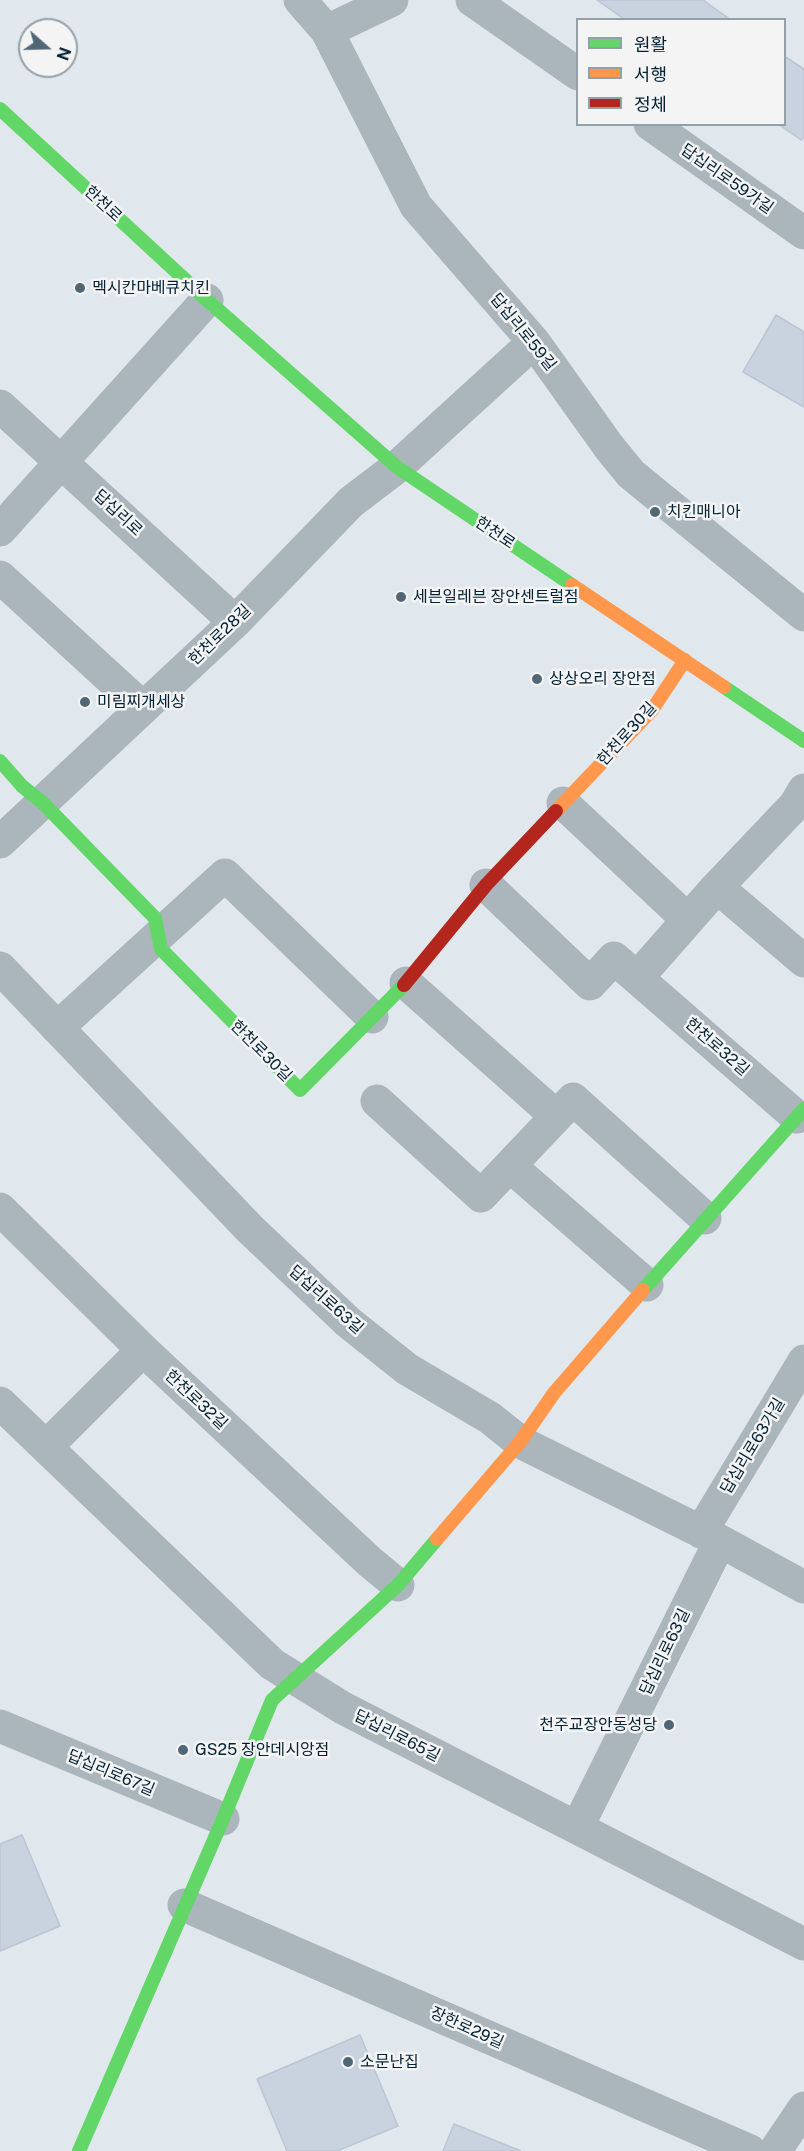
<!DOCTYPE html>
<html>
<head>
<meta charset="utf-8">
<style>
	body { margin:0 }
	#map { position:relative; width:804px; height:2151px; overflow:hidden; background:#e1e8ed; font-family:"Public Sans","Noto Sans KR",sans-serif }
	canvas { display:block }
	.legend { position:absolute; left:576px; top:18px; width:210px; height:108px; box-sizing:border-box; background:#f4f4f4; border:2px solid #94a0a7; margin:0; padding:8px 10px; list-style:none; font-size:18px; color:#032134 }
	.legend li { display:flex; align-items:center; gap:12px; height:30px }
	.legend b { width:30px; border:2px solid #94a0a7 }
	.north { position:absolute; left:18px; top:18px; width:60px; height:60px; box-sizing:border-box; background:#f4f4f4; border:2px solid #94a0a7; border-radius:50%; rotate:110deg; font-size:16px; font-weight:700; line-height:24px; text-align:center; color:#032134 }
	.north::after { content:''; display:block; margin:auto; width:21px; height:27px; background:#516775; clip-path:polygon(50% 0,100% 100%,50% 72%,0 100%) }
</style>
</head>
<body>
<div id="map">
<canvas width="804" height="2151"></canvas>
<ul class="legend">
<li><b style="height:8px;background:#63d668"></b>원활</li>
<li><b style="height:8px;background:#ff974d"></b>서행</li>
<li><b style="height:8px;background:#b3261e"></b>정체</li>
</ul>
<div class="north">N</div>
</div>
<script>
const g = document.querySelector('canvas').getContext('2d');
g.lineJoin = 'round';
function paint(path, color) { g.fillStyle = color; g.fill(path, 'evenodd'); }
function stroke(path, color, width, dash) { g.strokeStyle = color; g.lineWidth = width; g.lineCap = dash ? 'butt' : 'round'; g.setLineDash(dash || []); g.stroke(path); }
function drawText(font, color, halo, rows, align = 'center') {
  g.font = font + ' "Public Sans","Noto Sans KR",sans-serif'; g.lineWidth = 5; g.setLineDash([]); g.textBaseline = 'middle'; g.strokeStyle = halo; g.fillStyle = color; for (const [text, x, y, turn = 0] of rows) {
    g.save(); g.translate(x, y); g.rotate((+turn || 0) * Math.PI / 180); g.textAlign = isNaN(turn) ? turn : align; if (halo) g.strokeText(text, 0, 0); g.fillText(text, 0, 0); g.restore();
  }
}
const building = new Path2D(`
	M597 0H703L731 20H625Z
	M784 56 804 69V137L801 140 778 124H784Z
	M776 315 804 332V407L743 372Z
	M22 1835 60 1926 0 1951V1844Z
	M360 2035 398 2126 337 2151H287L257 2079Z
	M454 2124 521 2151H443Z`);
paint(building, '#c9d2df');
stroke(building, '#bbc5d3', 1.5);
stroke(new Path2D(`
	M300 0 327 31 416 206 534 342 609 447 631 474 804 615
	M472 0 578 74
	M327 31 392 0
	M650 124 804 233
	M0 406 235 622
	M0 530 207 300
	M0 577 143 708
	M563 803 688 920
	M0 842 235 622 351 502 397 467 534 342
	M486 885 590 984 614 958 637 978 717 887 795 805 804 790
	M717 887 804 961
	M0 968 250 1229 348 1322 407 1369 490 1418 520 1442 720 1541 804 1587
	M637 978 797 1117
	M406 983 556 1116
	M57 1028 225 875 372 1017
	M377 1101 481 1196 573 1099 705 1218
	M510 1166 647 1285
	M0 1209 143 1350 370 1562 398 1585
	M0 1403 272 1664 343 1708 804 1944
	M46 1447 143 1350
	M701 1532 804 1361
	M0 1726 223 1819
	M577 1828 720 1541
	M184 1905 750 2151
	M775 2151 804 2108`), '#abb5bc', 33);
stroke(new Path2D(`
	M0 109 207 300 397 467 572 585
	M724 687 804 741
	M0 761 22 786 43 803 155 918 161 949 300 1090 404 985
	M643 1290 804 1109
	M79 2151 223 1819 272 1700 398 1585 437 1539`), '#63d668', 14);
stroke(new Path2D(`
	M572 585 724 687
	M556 811 652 710 685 660
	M437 1539 520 1442 554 1393 643 1290`), '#ff974d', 14);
stroke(new Path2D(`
	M404 985 486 885 556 811`), '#b3261e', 14);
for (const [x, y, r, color] of [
	[80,288,6,"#516775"],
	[655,512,6,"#516775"],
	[401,597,6,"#516775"],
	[537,679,6,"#516775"],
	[85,702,6,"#516775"],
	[669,1725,6,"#516775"],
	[183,1750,6,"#516775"],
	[348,2062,6,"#516775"]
]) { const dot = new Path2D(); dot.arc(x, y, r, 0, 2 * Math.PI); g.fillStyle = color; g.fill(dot); stroke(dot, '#f4f4f4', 2); }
drawText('16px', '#032134', '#f4f4f4', [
	["답십리로59가길",727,179,35],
	["한천로",103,204,43],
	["답십리로59길",523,332,51],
	["답십리로",118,513,43],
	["한천로",495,533,34],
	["한천로28길",220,635,-44],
	["한천로30길",627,734,-48],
	["한천로32길",717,1047,41],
	["한천로30길",261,1051,45],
	["답십리로63길",326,1300,42],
	["한천로32길",196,1400,43],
	["답십리로63가길",753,1446,-59],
	["답십리로63길",665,1652,-64],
	["답십리로65길",397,1736,27],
	["답십리로67길",111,1773,23],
	["장한로29길",467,2028,24]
]);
drawText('16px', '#032134', '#f4f4f4', [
	["멕시칸마베큐치킨",92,288],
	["치킨매니아",667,512],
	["세븐일레븐 장안센트럴점",413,597],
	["상상오리 장안점",549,679],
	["미림찌개세상",97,702],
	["천주교장안동성당",657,1725,"right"],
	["GS25 장안데시앙점",195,1750],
	["소문난집",360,2062]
], 'left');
</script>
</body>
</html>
